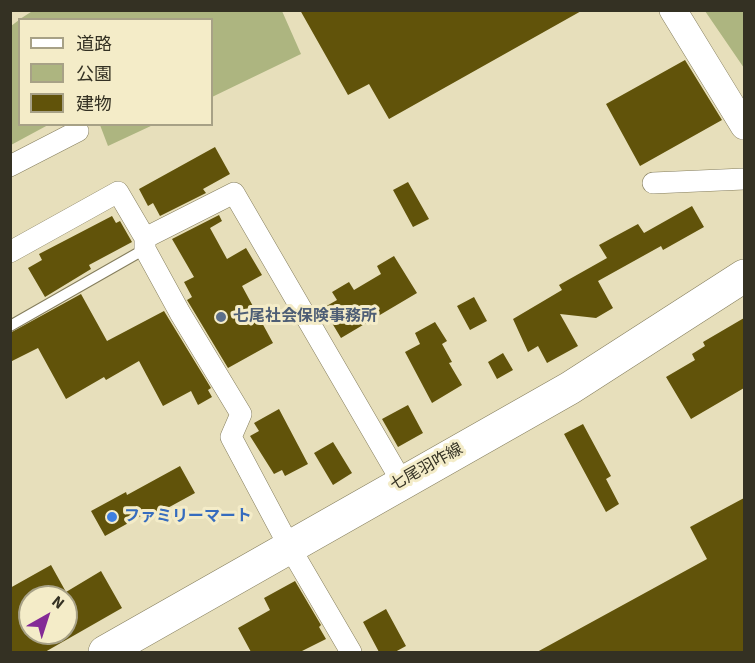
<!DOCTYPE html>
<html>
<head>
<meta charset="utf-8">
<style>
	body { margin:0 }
	#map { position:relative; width:755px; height:663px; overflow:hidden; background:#e7dfbb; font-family:"Source Sans 3","Noto Sans JP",sans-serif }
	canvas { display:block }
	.frame { position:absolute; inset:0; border:12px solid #343123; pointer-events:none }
	.legend { position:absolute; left:18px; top:18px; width:195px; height:108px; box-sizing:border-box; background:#f4ecc8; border:2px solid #a7a186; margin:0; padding:8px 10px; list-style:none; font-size:18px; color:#343123 }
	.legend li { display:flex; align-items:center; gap:12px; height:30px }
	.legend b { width:30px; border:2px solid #a7a186 }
	.north { position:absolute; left:18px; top:585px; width:60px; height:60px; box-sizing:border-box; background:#f4ecc8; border:2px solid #a7a186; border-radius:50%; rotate:39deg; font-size:16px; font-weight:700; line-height:24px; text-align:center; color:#343123 }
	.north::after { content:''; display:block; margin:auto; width:21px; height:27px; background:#842a96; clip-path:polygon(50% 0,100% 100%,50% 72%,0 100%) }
</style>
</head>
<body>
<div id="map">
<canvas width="755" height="663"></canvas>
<div class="frame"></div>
<ul class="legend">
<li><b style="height:8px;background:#fff"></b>道路</li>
<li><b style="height:16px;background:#adb580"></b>公園</li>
<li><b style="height:16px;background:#61530a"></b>建物</li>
</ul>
<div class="north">N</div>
</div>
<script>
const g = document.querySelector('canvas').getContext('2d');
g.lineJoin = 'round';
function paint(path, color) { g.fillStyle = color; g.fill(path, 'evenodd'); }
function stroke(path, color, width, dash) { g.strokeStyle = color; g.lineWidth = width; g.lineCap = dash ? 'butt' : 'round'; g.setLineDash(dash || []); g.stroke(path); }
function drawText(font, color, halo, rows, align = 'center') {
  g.font = font + ' "Source Sans 3","Noto Sans JP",sans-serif'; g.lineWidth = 6; g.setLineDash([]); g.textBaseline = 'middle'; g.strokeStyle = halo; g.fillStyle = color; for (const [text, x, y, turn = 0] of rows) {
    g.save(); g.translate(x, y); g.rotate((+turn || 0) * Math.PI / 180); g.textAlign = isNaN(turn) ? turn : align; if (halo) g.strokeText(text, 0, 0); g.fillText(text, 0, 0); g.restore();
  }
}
paint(new Path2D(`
	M34 10 282 11 301 54 212 97V20L20 19Z
	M705 11H744V68Z
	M19 20 20 124 48 125 11 145V26Z
	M100 125H153L108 146Z`), '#adb580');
paint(new Path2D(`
	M300 10H583L389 119 369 84 348 95Z
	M685 60 722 120 640 166 606 104Z
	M215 147 230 174 203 189 206 193 160 216 153 203 148 206 139 189Z
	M408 182 429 219 413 227 393 190Z
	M692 206 704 227 663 250 661 246 598 281 613 308 596 318 560 314 578 346 547 363 538 346 528 352 513 319 562 290 559 285 607 258 599 245 638 224 644 233Z
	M219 215 222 221 210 228 227 259 246 248 262 275 242 286 273 343 228 368 187 300 192 297 184 282 194 277 172 239Z
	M112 216 116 223 120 221 132 242 89 265 91 269 45 297 28 268 42 260 39 254Z
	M394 256 417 293 341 338 323 308 337 300 332 292 349 282 354 290 381 274 377 266Z
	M81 294 107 341 164 311 211 388 208 390 212 397 198 405 191 391 163 406 139 361 106 380 104 377 66 399 38 348 10 362V333Z
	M474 297 487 321 470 330 457 306Z
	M744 318V388L691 419 666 377 695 360 692 354 705 346 703 342Z
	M435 322 447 341 442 344 452 362 449 363 462 385 432 403 405 352 420 344 415 333Z
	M503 353 513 370 497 379 488 362Z
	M408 405 423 433 398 447 382 419Z
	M279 409 308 464 285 476 282 470 274 474 250 436 259 431 254 423Z
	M583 424 611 476 606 479 619 504 606 512 564 434Z
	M333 442 352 473 333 485 314 453Z
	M180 466 195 493 153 516 150 511 105 536 91 511 126 492 127 495Z
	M744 498V652H537L707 559 690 527Z
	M51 565 66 592 101 571 122 608 45 652H10V588ZM30 597H66V633H30Z
	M295 581 321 625 319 627 326 639 300 652H251L238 628 270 610 264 598Z
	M386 609 406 646 395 652H379L363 622Z`), '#61530a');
const service = new Path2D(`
	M10 326 145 249`);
const minor = new Path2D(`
	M10 166 78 131
	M653 183 744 179
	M145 238 234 193 402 482
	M10 252 118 192 145 238V249L180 313 241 414 231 437 289 546 351 652`);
const tertiary = new Path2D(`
	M673 10 744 126`);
const primary = new Path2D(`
	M105 652 570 388 744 276`);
stroke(service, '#847d5c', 12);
stroke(minor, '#847d5c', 22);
stroke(tertiary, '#847d5c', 28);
stroke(primary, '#847d5c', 34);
stroke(service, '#fff', 10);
stroke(minor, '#fff', 21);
stroke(tertiary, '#fff', 27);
stroke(primary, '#fff', 33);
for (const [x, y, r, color] of [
	[221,317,6,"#5c6f8a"],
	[112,517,6,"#3f7fe0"]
]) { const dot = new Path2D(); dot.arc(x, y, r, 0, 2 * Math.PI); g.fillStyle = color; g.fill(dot); stroke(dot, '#f4ecc8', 2); }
drawText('bold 16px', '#4e5e75', '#f4ecc8', [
	["七尾社会保険事務所",233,317]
], 'left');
drawText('16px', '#343123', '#f4ecc8', [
	["七尾羽咋線",427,468,-29]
]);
drawText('bold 16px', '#366cbe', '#f4ecc8', [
	["ファミリーマート",124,517]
], 'left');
</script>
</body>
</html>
